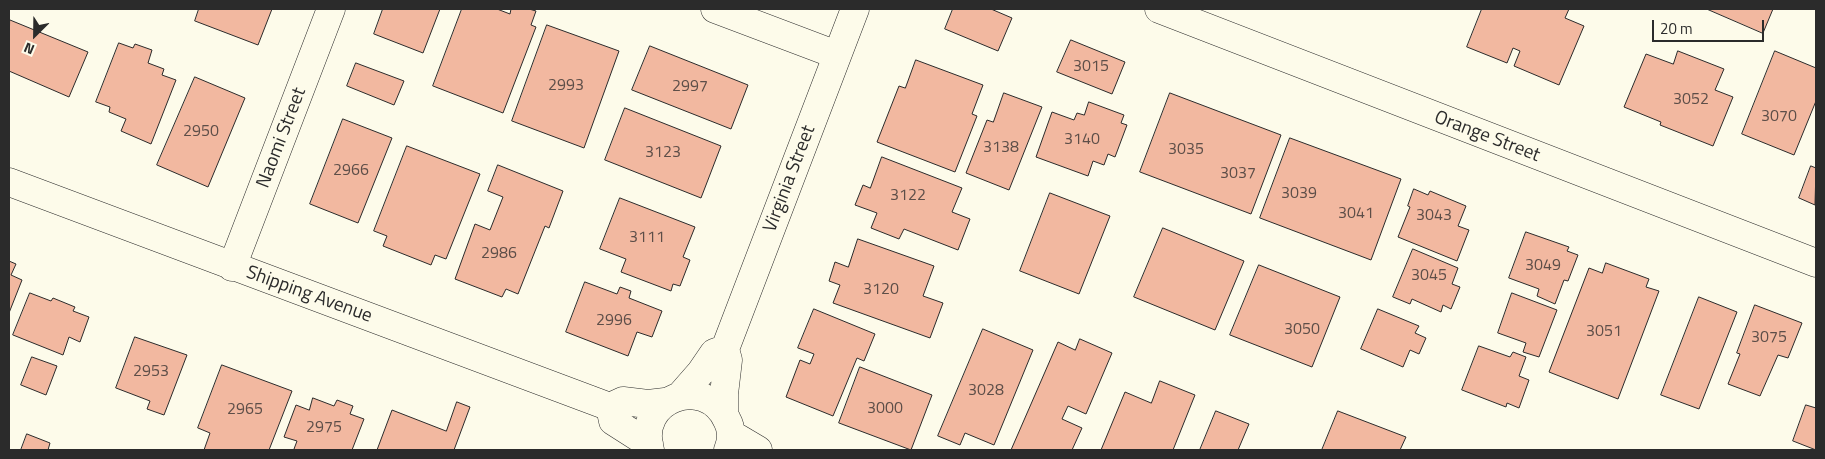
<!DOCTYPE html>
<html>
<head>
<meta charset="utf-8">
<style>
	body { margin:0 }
	#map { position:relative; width:1825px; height:459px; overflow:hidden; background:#fdfbea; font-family:"Titillium Web",sans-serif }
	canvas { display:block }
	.frame { position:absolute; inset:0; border:10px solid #2b2b2b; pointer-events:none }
	.north { position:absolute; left:10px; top:10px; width:50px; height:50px; -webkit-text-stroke:4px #fdfbea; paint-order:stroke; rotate:203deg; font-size:14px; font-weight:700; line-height:20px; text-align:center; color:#2b2b2b }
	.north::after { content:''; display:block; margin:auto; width:18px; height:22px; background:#2b2b2b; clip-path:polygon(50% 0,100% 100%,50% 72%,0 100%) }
	.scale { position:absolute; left:1652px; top:20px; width:112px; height:22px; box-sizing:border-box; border:2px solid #2b2b2b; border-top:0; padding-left:6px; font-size:15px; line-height:18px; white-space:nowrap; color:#2b2b2b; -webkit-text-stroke:4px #fdfbea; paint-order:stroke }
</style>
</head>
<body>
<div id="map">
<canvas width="1825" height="459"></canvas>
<div class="frame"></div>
<div class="north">N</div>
<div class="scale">20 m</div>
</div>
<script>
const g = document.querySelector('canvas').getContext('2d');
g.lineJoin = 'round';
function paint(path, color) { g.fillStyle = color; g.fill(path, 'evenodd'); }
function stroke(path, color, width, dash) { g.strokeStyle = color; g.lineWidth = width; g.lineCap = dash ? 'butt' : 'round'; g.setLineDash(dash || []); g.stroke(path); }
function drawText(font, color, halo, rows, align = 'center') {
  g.font = font + ' "Titillium Web",sans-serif'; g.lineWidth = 4; g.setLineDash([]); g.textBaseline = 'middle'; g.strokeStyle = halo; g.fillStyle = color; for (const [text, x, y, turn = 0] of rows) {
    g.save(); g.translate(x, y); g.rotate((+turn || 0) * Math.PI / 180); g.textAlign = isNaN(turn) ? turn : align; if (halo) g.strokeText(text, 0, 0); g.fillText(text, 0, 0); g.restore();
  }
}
const building = new Path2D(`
	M199 9H272L258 45 195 21Z
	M383 9H440L423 53 374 34Z
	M462 9H497L510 14 511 9H529L536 11 531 25 536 27 503 113 433 86Z
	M953 9H991L1012 18 998 51 945 29Z
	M1482 9H1569L1565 18 1584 26 1559 85 1514 66 1520 51 1513 48 1507 63 1467 47Z
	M1707 9H1773L1763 33Z
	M10 20 88 52 69 97 9 71Z
	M547 25 619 51 584 148 512 121Z
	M1071 40 1125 62 1112 94 1057 72Z
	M119 43 133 48 135 44 152 50 148 63 164 69 162 75 176 80 151 144 121 131 126 119 109 112 110 107 96 102Z
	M650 46 748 85 731 129 632 90Z
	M1678 51 1724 69 1715 90 1733 97 1713 146 1660 125 1661 122 1624 107 1646 54 1673 64Z
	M1775 51 1816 68V101L1794 155 1742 134Z
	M916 60 983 85 972 114 977 116 955 172 877 142 899 86 905 88Z
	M356 63 404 81 394 105 347 86Z
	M195 77 245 98 208 187 157 165Z
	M1004 93 1042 107 1009 190 966 173 987 120 993 122Z
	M1170 93 1281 135 1251 214 1140 172Z
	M1089 102 1124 115 1121 123 1127 125 1115 157 1108 154 1104 165 1093 161 1088 176 1036 157 1052 112 1074 120 1077 113 1084 115Z
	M625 108 721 146 701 198 605 160Z
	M343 119 392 138 358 223 310 204Z
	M1290 138 1401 179 1371 260 1260 218Z
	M407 146 480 174 446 259 435 255 431 265 383 246 387 236 374 231Z
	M882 157 962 188 952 212 970 219 958 250 904 229 899 239 871 228 877 213 855 205 863 185 870 188Z
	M498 165 563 191 549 228 545 226 518 294 506 289 502 297 455 279 475 224 490 230 503 197 488 191Z
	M1811 166 1816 168 1815 205 1799 198Z
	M1414 189 1428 195 1430 191 1466 206 1458 226 1469 230 1457 261 1398 237 1410 207 1408 206Z
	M1050 193 1110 216 1079 294 1020 271Z
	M620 198 695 227 683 257 690 260 680 286 673 284 671 291 621 272 626 259 600 249Z
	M1163 228 1244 261 1215 330 1134 297Z
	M1526 232 1569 247 1567 251 1578 255 1568 281 1564 280 1555 304 1537 296 1539 289 1509 278Z
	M858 239 934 266 923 296 943 303 930 338 833 303 840 285 829 281 835 262 848 267Z
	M1413 249 1458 268 1452 284 1460 287 1451 309 1443 305 1441 312 1412 299 1410 304 1393 297Z
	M9 261 16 264 11 275 22 280 9 313Z
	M1606 263 1649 279 1646 287 1659 291 1618 399 1549 372 1589 268 1602 273Z
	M1259 265 1340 297 1312 367 1230 335Z
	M585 282 617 294 620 287 631 291 629 298 662 311 652 337 637 332 628 356 566 332Z
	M30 293 51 301 53 298 75 307 73 311 89 317 80 342 69 337 63 355 13 335Z
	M1512 293 1557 310 1539 357 1523 352 1526 343 1498 333Z
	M1699 297 1737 312 1699 409 1661 395Z
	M1755 305 1802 323 1788 358 1778 355 1760 396 1728 384 1740 354 1737 353Z
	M814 309 875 334 864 361 857 358 833 416 786 397 800 360 810 364 814 354 798 348Z
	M1378 309 1419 326 1415 333 1426 338 1419 354 1410 350 1403 367 1361 349Z
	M983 329 1033 350 994 445 965 433 960 445 938 436Z
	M135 337 187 355 164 415 147 409 150 401 116 388Z
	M1080 339 1112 353 1086 414 1068 406 1062 419 1082 428 1072 450H1011L1058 342 1075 350Z
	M1479 346 1510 357 1513 352 1526 357 1519 376 1529 380 1519 408 1507 403 1506 407 1462 390Z
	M32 357 57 366 46 395 21 385Z
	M222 365 292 391 269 450H204L210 433 198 428Z
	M860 367 932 395 911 450 839 423Z
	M1160 381 1195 395 1173 450H1101L1125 392 1151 403Z
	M313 398 334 406 337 400 353 406 350 414 364 419 352 450H296L294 449 297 441 284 437 296 405 309 410Z
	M457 402 470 407 454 450H377L392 410 446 431Z
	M1806 405 1816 408V450L1793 441Z
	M1216 411 1249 424 1238 450H1200Z
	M1338 411 1406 437 1400 450H1322Z
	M27 434 50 443 48 450H21Z`);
paint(building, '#f2b8a0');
stroke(building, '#2b2b2b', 1);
const street = new Path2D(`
	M715 9 837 55
	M1159 9 1816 263
	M9 182 610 407 623 401 648 404 665 402
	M232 267 331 9
	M680 396 701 372 714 353 725 349
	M610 407 613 421 649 444
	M724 414V394L728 360 725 349 855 9
	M731 434 758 450
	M650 450C635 399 705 373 727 420 732 429 732 441 728 450`);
stroke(street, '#2b2b2b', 29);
stroke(street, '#fdfbea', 28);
drawText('16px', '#5d4e48', null, [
	["3015",1091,67],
	["2993",566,86],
	["2997",690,87],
	["3052",1691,100],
	["3070",1779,117],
	["2950",201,132],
	["3140",1082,140],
	["3138",1001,148],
	["3035",1186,150],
	["3123",663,153],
	["2966",351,171],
	["3037",1238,174],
	["3039",1299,194],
	["3122",908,196],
	["3041",1356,214],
	["3043",1434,216],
	["3111",647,238],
	["2986",499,254],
	["3049",1543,266],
	["3045",1429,276],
	["3120",881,290],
	["2996",614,321],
	["3050",1302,330],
	["3051",1604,332],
	["3075",1769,338],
	["2953",151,372],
	["3028",986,391],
	["3000",885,409],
	["2965",245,410],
	["2975",324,428]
]);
drawText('19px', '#2b2b2b', '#fdfbea', [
	["Orange Street",1487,137,21],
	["Naomi Street",282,138,-69],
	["Virginia Street",790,179,-69],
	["Shipping Avenue",309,295,20]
]);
</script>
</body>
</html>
